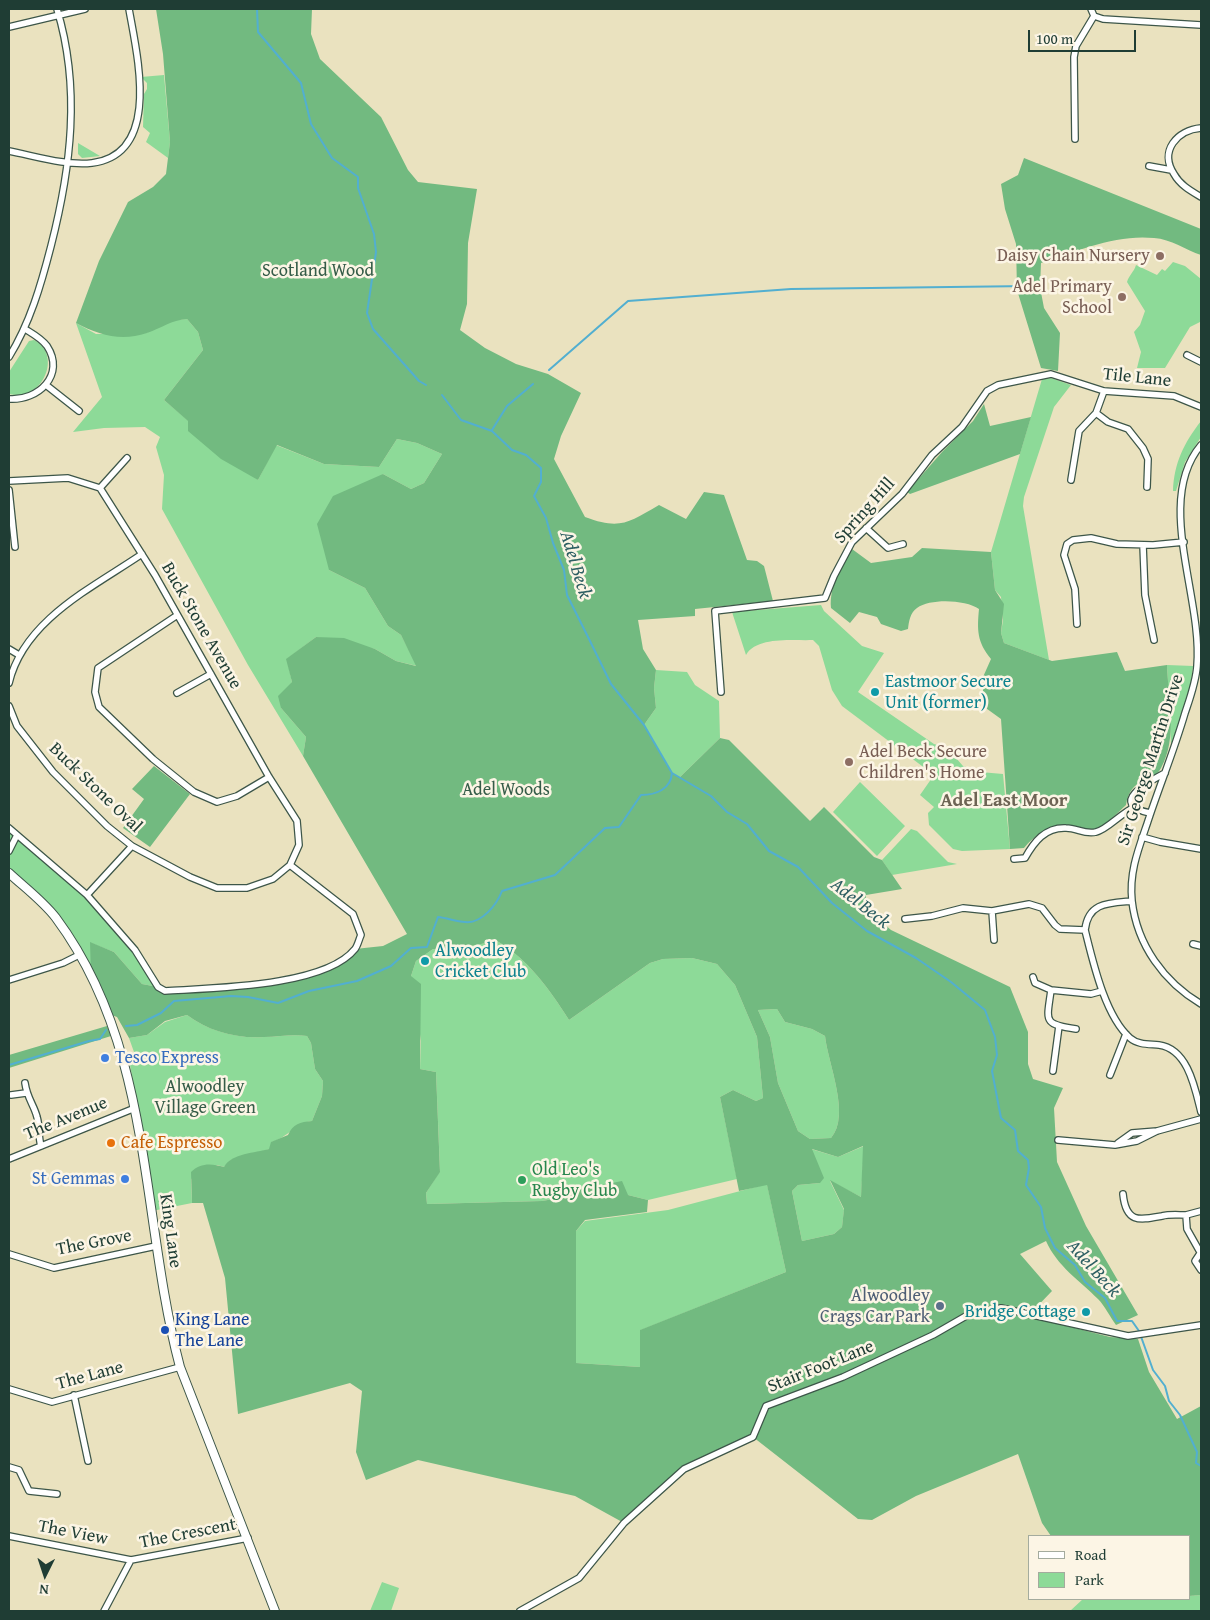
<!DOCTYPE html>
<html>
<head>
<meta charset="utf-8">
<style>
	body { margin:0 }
	#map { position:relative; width:1210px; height:1620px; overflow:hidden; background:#eae2bf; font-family:"Gentium Book Plus",serif }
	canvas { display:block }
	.frame { position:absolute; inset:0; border:10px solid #1f3d34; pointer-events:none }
	.legend { position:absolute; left:1028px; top:1535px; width:162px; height:65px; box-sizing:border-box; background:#fcf5e5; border:1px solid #a4ab9e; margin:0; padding:6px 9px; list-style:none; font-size:15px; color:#1f3d34 }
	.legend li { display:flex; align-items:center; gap:10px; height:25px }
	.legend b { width:25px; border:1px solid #a4ab9e }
	.north { position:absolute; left:20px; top:1550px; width:50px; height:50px; -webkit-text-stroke:4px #fcf5e5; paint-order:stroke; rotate:184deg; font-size:14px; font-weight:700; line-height:20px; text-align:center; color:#1f3d34 }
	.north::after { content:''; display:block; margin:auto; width:18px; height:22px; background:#1f3d34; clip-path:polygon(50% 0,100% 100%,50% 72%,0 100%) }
	.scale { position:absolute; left:1028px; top:30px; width:108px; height:22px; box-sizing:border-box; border:2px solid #1f3d34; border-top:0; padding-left:6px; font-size:15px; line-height:18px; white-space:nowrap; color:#1f3d34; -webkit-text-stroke:4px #fcf5e5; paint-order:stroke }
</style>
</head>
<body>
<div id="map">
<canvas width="1210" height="1620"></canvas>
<div class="frame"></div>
<ul class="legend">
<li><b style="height:6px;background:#fff"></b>Road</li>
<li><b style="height:14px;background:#8dda98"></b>Park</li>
</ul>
<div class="north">N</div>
<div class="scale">100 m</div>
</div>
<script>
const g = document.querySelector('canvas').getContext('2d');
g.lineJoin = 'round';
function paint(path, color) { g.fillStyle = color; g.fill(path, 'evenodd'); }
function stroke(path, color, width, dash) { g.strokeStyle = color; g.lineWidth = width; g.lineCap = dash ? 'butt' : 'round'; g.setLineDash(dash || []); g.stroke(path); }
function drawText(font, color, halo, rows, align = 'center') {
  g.font = font + ' "Gentium Book Plus",serif'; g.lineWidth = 5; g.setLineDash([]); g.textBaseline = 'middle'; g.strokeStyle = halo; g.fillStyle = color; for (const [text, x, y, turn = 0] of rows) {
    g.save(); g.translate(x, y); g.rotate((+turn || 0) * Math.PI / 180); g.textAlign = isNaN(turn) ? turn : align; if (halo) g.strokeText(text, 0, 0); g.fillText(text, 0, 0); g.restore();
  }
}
paint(new Path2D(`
	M164 75 170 142 168 158 146 142 150 133 143 127 144 94 147 89V83L141 77Z
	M78 143 100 156 82 158 78 154Z
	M1173 262 1185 266 1201 279 1200 322 1190 327 1165 368H1137L1141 352 1134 332 1140 325 1145 311 1127 282C1129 275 1134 272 1136 265L1157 275 1162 269 1165 271Z
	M187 319 198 332 203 350 164 400 258 480 276 445 324 464 379 467 397 439 417 443 442 454 424 483 411 489 383 474 329 570 365 588 388 626 401 635 417 666 396 661 375 649 316 637 287 659 292 682 281 708 306 737 303 756 248 665 162 509 164 475 156 447 160 437 145 427 104 428 73 432 102 397 76 323 96 334 146 333 173 320Z
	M34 340C63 354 43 403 9 394V372L29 341Z
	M1051 378 1071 385 1054 407 1024 497 1023 506 1049 660 1004 643 1001 633 1003 620 1001 597 995 590 991 552 1042 379Z
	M1201 421V437L1185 462 1176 491H1173C1174 463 1184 443 1201 421Z
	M821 605 824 611 862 646 884 653 858 692 934 744 944 747 949 755 956 758 963 766 980 772 1003 774 1010 849 962 851 953 849 929 825 928 813 934 807 920 795 934 775 842 706 832 690 819 646 813 640C794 641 757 636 746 655L732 612Z
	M1167 665 1193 666 1190 689 1171 745Z
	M656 670 687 672 695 685 719 701 720 738 680 777 672 773 644 725 656 708 654 688Z
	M860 782 905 826 877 856 833 812Z
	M9 828 87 895 135 950 158 987 142 984 114 952 91 943V976L55 916 9 873Z
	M911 829 917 831 948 862 957 864 892 875 882 860Z
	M497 941C528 959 550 990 569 1020L650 963 663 959 692 958 717 964 735 985 757 1037 763 1098 756 1101 733 1090 720 1097 737 1179 648 1200 628 1195 577 1190 565 1197 542 1201 427 1204 426 1193 440 1171 436 1072 420 1069 421 1041 411 976 416 961 433 949 444 951Z
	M777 1009 785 1022 812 1029 825 1036C828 1064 851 1115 831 1138L810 1139 798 1131 778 1083 770 1037 758 1010Z
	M187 1015C208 1031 238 1039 264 1037 279 1037 293 1034 307 1036L311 1043 315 1069 323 1081 322 1096 312 1121C296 1123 288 1137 272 1142L270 1149 231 1160 224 1167 217 1165 191 1179 192 1203 152 1211 145 1145 129 1060 134 1052 129 1038 147 1035 165 1022Z
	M864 1146 861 1197 830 1181 844 1210 842 1227 834 1234 802 1241 792 1191 798 1185 820 1183 811 1149 838 1157Z
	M767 1184 786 1272 641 1330 640 1367 576 1363V1231L585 1221 668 1210Z
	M382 1582 399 1588 391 1611H370Z
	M1201 1595V1611H1070L1083 1599H1189V1596Z`), '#8dda98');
paint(new Path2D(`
	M156 9H312L311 34 320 59 381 117 408 170 418 182 477 189 468 243 467 304 460 330 485 348 516 364 548 374 581 393 561 436 554 459 585 517C620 530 628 523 659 505L686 519 704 492 724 495 747 560 757 561 764 566 773 601 695 609V616L638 620 643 649 656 670 654 688 656 708 644 725 672 773 680 777 720 738 729 740 810 821 824 807 874 857 882 860 902 889 866 895V908L891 930 1010 987 1028 1032V1064L1033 1079 1063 1088 1054 1108 1057 1162 1086 1226 1138 1315 1116 1325C1110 1317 1105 1306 1098 1299 1080 1281 1057 1266 1046 1241L1020 1254 1052 1291 1028 1316 1110 1337 1138 1339 1149 1372 1177 1419 1201 1406V1595L1189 1596V1536H1051L1042 1523 1018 1454 916 1496 872 1520 858 1519 753 1437 684 1469 624 1523 575 1496 418 1460 366 1480 356 1452 362 1391 350 1383 238 1414 225 1278 203 1203H192L191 1172C200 1163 211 1163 224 1167 232 1153 255 1153 269 1149L271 1142 288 1135C293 1124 300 1122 312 1121L322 1096 323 1081 315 1069 311 1043 307 1036C292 1034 279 1037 264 1037 237 1039 208 1031 187 1015L165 1021 147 1035 129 1038 117 1017 106 1013 91 976 90 942 114 952 142 984 158 987 165 991 275 983 315 972 340 960 355 949 383 946 407 934 303 756 306 737 281 708 278 696 292 682 286 659 316 637 344 638 375 649 396 661 416 666 401 635 388 626 365 588 329 570 317 524 333 496 383 474 411 489 424 483 442 454 417 443 397 439 379 467 324 464 277 445 258 480 221 459 188 431V421L164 400 203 350 198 332 187 319C171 320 162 328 147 333 121 342 99 335 76 323L99 261 128 202 153 187 166 174 170 142 163 54ZM497 941C528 959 550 990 569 1020L650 963 663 959 692 958 717 964 735 985 757 1037 763 1098 756 1101 733 1090 720 1097 739 1191 767 1185 786 1272 640 1330V1367L576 1363V1231L585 1220 647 1212 648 1200 628 1195 622 1181 577 1190 565 1197 542 1201 427 1204 426 1193 440 1172 436 1072 420 1069 421 984 411 976 416 961 433 949 444 951ZM777 1009 785 1022 812 1029 825 1036C828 1064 851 1115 831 1138L810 1139 798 1131 778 1083 770 1037 758 1010ZM863 1146 861 1197 830 1180 844 1209 842 1227 834 1234 802 1241 792 1191 798 1185 820 1183 824 1178 812 1149 838 1157Z
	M1024 158 1201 229V255C1186 250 1171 239 1154 238 1116 234 1077 251 1041 263L1040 287 1044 308 1060 333 1058 371 1041 368 1017 290 1016 244 1005 209 1001 184 1018 175Z
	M984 404 990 426 1031 417 1020 454 910 494 907 492 942 452 973 421Z
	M922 548 991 552 995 590 1004 604 1001 633 1004 643 1052 661 1117 652 1125 671 1167 665C1168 698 1178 738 1161 768 1152 785 1131 775 1126 805 1118 812 1105 827 1095 829 1085 831 1077 827 1068 826 1049 824 1035 835 1024 848L1010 849 1001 719 983 706V677L991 659C977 642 977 630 979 609 966 600 931 598 917 608 910 613 909 621 908 629L901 631 881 624 877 617 859 612 850 623 831 608C829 587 841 566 852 549L871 563 912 557Z
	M154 766 190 794 150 847 123 828 144 799 132 789Z
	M107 1026 111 1036 9 1068V1055Z`), '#72ba80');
stroke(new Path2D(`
	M257 9 258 32 301 83 311 124 332 158 358 177V188L374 234 376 252 367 313 373 329 419 381 426 385
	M549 370 628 301 791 289 1030 286
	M442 395 461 420 492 431 512 450 526 455 541 468V482L534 496 546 518 553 543 564 570 567 595 589 639 611 684 644 725 672 773 711 796 727 812 747 824 769 851 798 867 832 903 867 931 916 958 951 982 985 1010 995 1037 997 1055 992 1071 1001 1118 1015 1130 1018 1151 1028 1160 1029 1168 1026 1185 1041 1207 1045 1228 1055 1248 1075 1265 1085 1282 1105 1298 1117 1321H1132L1139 1331 1153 1370 1165 1386 1169 1401 1180 1415 1197 1452 1196 1463 1201 1466
	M492 430 507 406 533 384
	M126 1026 137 1025 161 1013 174 1001 231 996 248 997 278 1003 309 991 357 981 391 966 411 948 427 947 438 917C448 918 456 922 465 922 482 924 497 904 502 891L555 875 605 828 619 827 641 795C656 795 671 789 672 773
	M9 1065 89 1041 100 1039 106 1030`), '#52afd0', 2);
const street = new Path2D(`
	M1091 9 1094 16 1103 19 1201 25
	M9 27 85 9
	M1201 128C1177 130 1159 151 1174 174 1180 185 1191 191 1201 197
	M1075 139 1074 57 1076 46 1094 16
	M9 151C35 156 66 166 92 163 162 154 137 55 129 9
	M1149 166 1171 170
	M1187 355 1201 362
	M9 357C30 323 41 285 51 246 71 168 81 88 57 9
	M46 385 79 411
	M9 399C38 401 66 375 47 346 41 338 33 334 25 329
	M1096 413 1108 422 1128 429 1143 448 1148 459 1147 487
	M1201 445C1154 501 1203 597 1197 666 1196 682 1190 698 1185 713 1174 751 1159 787 1147 824 1138 850 1129 873 1132 901 1137 945 1164 982 1201 1004
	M1071 480 1079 431 1096 413 1104 391
	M9 481 68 478 100 488 155 575 269 777 297 821 299 845 290 865 273 879 247 888H217L190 877 132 846 107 826 53 772 17 726 9 706
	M100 488 127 458
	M9 490 15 547
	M866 528 888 548 903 544
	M1143 545 1145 595 1154 640
	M176 616 98 668 95 692 99 707 153 759 194 792 217 802 237 796 269 777
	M1077 624 1075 589 1064 555 1067 544 1073 540 1091 538 1117 544 1153 545 1184 542
	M9 649 19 655
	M9 683C24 620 92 588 142 554
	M721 692 715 611 825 598 834 576 852 542 902 494 932 455 962 427 987 391 998 385 1051 374 1104 391 1174 396 1201 407
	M177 693 211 674
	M1150 813C1107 804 1148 782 1165 773
	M9 828 87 895 135 950 158 987 165 991C211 988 325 987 355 949 358 945 359 939 361 935L353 914 290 865
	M1142 837 1160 842 1201 849
	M9 851 17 835
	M1014 859 1025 858C1034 842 1045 827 1066 828 1077 828 1085 835 1096 832 1107 830 1122 812 1135 807
	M87 895 132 846
	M1132 901C1109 903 1088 902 1085 930 1093 962 1105 1016 1130 1038 1138 1045 1149 1044 1159 1045 1188 1049 1195 1088 1201 1112
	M992 911 994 940
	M905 919 932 916 963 908 992 911 1029 904 1042 908 1055 925 1060 929 1085 930
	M1193 944 1201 946
	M1033 977 1035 983 1051 990
	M9 980 63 963 79 955
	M1076 1029C1042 1024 1047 1021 1051 990L1091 994 1102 991
	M1053 1071 1059 1026
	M1110 1075 1126 1034
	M25 1083C27 1098 34 1105 37 1117 40 1127 38 1136 41 1146
	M11 1095 26 1093
	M1058 1140 1115 1145 1137 1141 1157 1131 1201 1119
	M1118 1143 1132 1133 1157 1131
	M9 1159 135 1108
	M1123 1194C1126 1224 1140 1220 1162 1216 1170 1214 1178 1215 1186 1215
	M1200 1252 1187 1229 1186 1215 1201 1211
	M1201 1252 1195 1261 1201 1270
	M9 1254 54 1268 156 1246
	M9 1389 52 1402 180 1367
	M74 1395 88 1461
	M9 1467 19 1470 29 1491 57 1494
	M9 1536 131 1560
	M104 1611 131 1560 248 1538
	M520 1611 579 1578 624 1523 684 1469 753 1437 766 1406 843 1377 933 1335 966 1316 1001 1308 1128 1336 1201 1325`);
const secondary = new Path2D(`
	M9 873C24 887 43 901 56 918 154 1050 140 1216 180 1367L275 1611`);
stroke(street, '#3d5649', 8);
stroke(secondary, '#3d5649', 10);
stroke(street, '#fff', 5.5);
stroke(secondary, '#fff', 8);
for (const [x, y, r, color] of [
	[1160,256,5,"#8d6e63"],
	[1122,297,5,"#8d6e63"],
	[875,692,5,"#0f9aa8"],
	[849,762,5,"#8d6e63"],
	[425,961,5,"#0f9aa8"],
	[105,1058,5,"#3f7fe0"],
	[111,1143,5,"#e8710a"],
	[125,1179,5,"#3f7fe0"],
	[522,1180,5,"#2e9e5b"],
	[940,1306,5,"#5c6f8a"],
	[1086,1312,5,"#0f9aa8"],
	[165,1330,5,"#1a4fb4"]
]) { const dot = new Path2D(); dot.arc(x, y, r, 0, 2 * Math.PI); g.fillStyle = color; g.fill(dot); stroke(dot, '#fcf5e5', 2); }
drawText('18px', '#785e54', '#fcf5e5', [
	["Daisy Chain Nursery",1150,256],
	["Adel Primary",1112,287],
	["School",1112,308],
	["Adel Beck Secure",859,752,"left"],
	["Children's Home",859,773,"left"]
], 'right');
drawText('18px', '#355c48', '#fcf5e5', [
	["Scotland Wood",318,271],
	["Adel Woods",506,790],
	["Alwoodley",205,1087],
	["Village Green",205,1108]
]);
drawText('18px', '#1f3d34', '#fcf5e5', [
	["Tile Lane",1137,378,6],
	["Spring Hill",865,511,-48],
	["Buck Stone Avenue",201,626,60],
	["Sir George Martin Drive",1151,760,-72],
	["Buck Stone Oval",95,788,44],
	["The Avenue",66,1119,-22],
	["King Lane",170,1231,82],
	["The Grove",94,1243,-11],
	["Stair Foot Lane",821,1367,-22],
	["The Lane",90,1376,-15],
	["The View",73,1533,11],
	["The Crescent",188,1534,-11]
]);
drawText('18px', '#0d838f', '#fcf5e5', [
	["Eastmoor Secure",885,682],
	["Unit (former)",885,703],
	["Alwoodley",435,951],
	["Cricket Club",435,972],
	["Bridge Cottage",1076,1312,"right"]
], 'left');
drawText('18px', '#366cbe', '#fcf5e5', [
	["Tesco Express",115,1058],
	["St Gemmas",115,1179,"right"]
], 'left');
drawText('18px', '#c56008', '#fcf5e5', [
	["Cafe Espresso",121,1143]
], 'left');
drawText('18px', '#27864d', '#fcf5e5', [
	["Old Leo's",532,1170],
	["Rugby Club",532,1191]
], 'left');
drawText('18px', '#4e5e75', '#fcf5e5', [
	["Alwoodley",930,1296],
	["Crags Car Park",930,1317]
], 'right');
drawText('18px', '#164399', '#fcf5e5', [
	["King Lane",175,1320],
	["The Lane",175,1341]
], 'left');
drawText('italic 19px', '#2e5f63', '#fcf5e5', [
	["Adel Beck",575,565,73],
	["Adel Beck",860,904,38],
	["Adel Beck",1093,1269,48]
]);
drawText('bold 19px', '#6d6454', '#fcf5e5', [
	["Adel East Moor",1004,801]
]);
</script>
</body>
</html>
